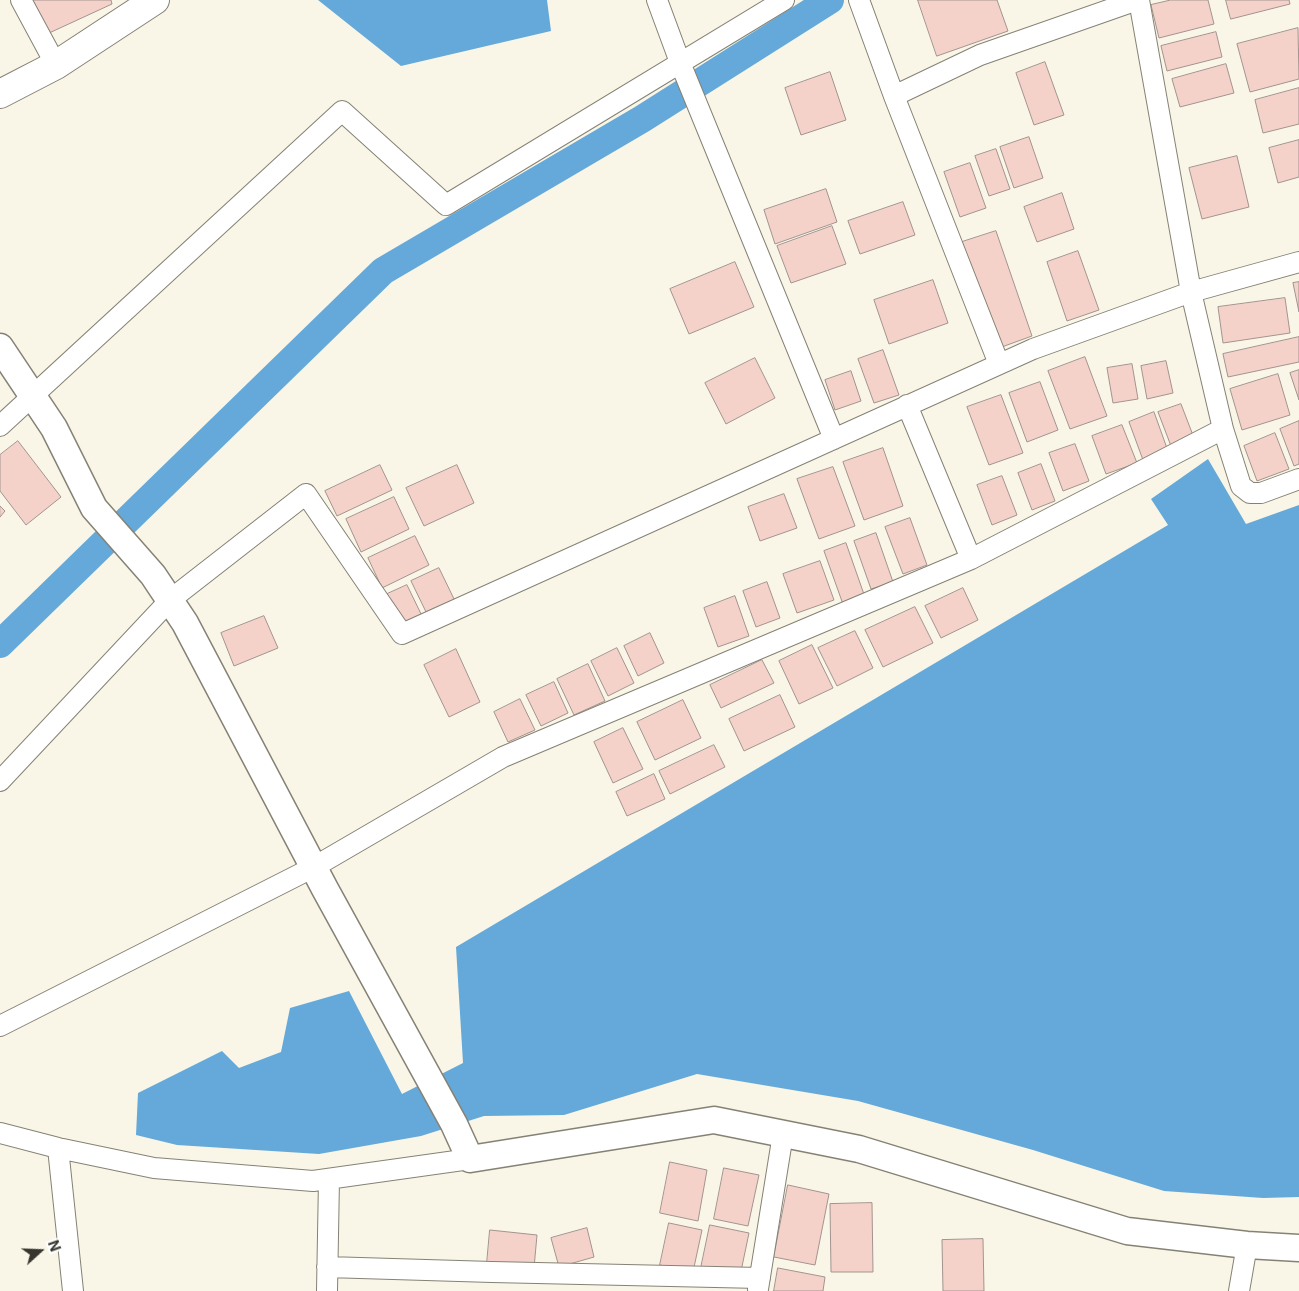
<!DOCTYPE html>
<html>
<head>
<meta charset="utf-8">
<style>
	body { margin:0 }
	#map { position:relative; width:1299px; height:1291px; overflow:hidden; background:#f9f6e7; font-family:Inter,sans-serif }
	canvas { display:block }
	.north { position:absolute; left:15px; top:1226px; width:50px; height:50px; -webkit-text-stroke:4px #fff; paint-order:stroke; rotate:70deg; font-size:14px; font-weight:700; line-height:20px; text-align:center; color:#36352f }
	.north::after { content:''; display:block; margin:auto; width:18px; height:22px; background:#36352f; clip-path:polygon(50% 0,100% 100%,50% 72%,0 100%) }
</style>
</head>
<body>
<div id="map">
<canvas width="1299" height="1291"></canvas>
<div class="north">N</div>
</div>
<script>
const g = document.querySelector('canvas').getContext('2d');
g.lineJoin = 'round';
function paint(path, color) { g.fillStyle = color; g.fill(path, 'evenodd'); }
function stroke(path, color, width, dash) { g.strokeStyle = color; g.lineWidth = width; g.lineCap = dash ? 'butt' : 'round'; g.setLineDash(dash || []); g.stroke(path); }
paint(new Path2D(`
	M318 0H547L551 31 401 66Z
	M1208 459 1246 524 1299 505V1197L1263 1198 1164 1191 1033 1150 858 1101 697 1074 564 1115 484 1116 421 1136 319 1154 177 1145 136 1135 138 1093 222 1051 239 1068 281 1052 290 1008 349 991 402 1094 463 1063 456 947 1168 525 1151 499Z`), '#64a9d9');
stroke(new Path2D(`
	M0 644 383 271 642 119 830 0`), '#64a9d9', 28);
const building = new Path2D(`
	M32 0H111L112 4 47 34Z
	M918 0H997L1008 31 937 56Z
	M1171 0H1208L1214 24 1159 38 1151 5Z
	M1226 0H1289L1290 4 1231 19Z
	M1298 28 1299 79 1250 92 1237 44Z
	M1216 32 1222 57 1167 71 1161 46Z
	M1045 62 1064 115 1034 125 1016 73Z
	M1226 64 1234 93 1180 107 1172 79Z
	M830 72 846 120 801 135 785 88Z
	M1299 88V124L1263 133 1255 100Z
	M1029 137 1043 178 1014 188 1000 147Z
	M1299 140V177L1278 183 1269 148Z
	M996 149 1010 189 989 196 975 156Z
	M1237 156 1249 207 1202 219 1189 168Z
	M970 163 986 208 960 217 944 172Z
	M826 189 837 222 775 244 764 210Z
	M1062 193 1074 229 1037 242 1024 207Z
	M903 202 915 235 860 254 848 221Z
	M832 226 846 264 791 283 777 246Z
	M996 231 1032 336 999 348 962 242Z
	M1078 251 1099 310 1067 321 1047 262Z
	M735 262 754 307 689 334 670 289Z
	M933 280 948 323 889 344 874 300Z
	M1299 282V312L1293 283Z
	M1285 298 1290 333 1223 343 1218 307Z
	M1299 337V362L1228 377 1223 354Z
	M883 350 899 395 874 403 858 359Z
	M1085 357 1107 416 1070 429 1048 371Z
	M755 358 775 398 726 424 705 383Z
	M1166 361 1173 393 1147 399 1141 366Z
	M1132 364 1138 399 1113 403 1107 368Z
	M1299 370V400L1290 373Z
	M851 371 861 401 835 410 825 380Z
	M1278 374 1290 415 1242 430 1230 389Z
	M1040 382 1058 430 1027 442 1009 393Z
	M1001 395 1023 453 989 465 967 407Z
	M1181 404 1194 438 1171 446 1158 412Z
	M1154 412 1168 451 1143 460 1129 422Z
	M1299 421V464L1294 466 1280 429Z
	M1122 425 1137 463 1106 474 1092 436Z
	M1275 433 1289 469 1257 481 1244 446Z
	M18 441 61 497 26 525 0 491V455Z
	M1075 444 1089 481 1063 491 1049 453Z
	M883 448 903 506 864 520 843 462Z
	M1041 464 1055 501 1032 510 1018 473Z
	M380 465 392 490 337 516 325 491Z
	M457 465 474 503 424 526 406 488Z
	M833 467 855 526 819 539 797 479Z
	M1002 476 1017 515 992 525 977 485Z
	M784 494 797 528 760 541 748 507Z
	M394 497 409 529 361 552 346 519Z
	M0 506 5 511 0 517Z
	M910 518 927 565 903 574 885 527Z
	M876 533 893 582 871 589 854 541Z
	M415 536 429 565 382 588 368 558Z
	M846 543 866 600 844 607 824 551Z
	M820 561 834 600 797 613 783 574Z
	M439 568 455 601 427 614 411 581Z
	M767 582 780 618 756 627 743 591Z
	M407 585 423 618 401 629 385 595Z
	M963 588 978 620 941 638 925 606Z
	M735 596 749 636 718 647 704 608Z
	M915 607 933 643 883 667 865 630Z
	M264 616 278 648 234 666 221 633Z
	M855 631 873 668 837 686 818 648Z
	M650 633 664 663 638 676 624 646Z
	M812 645 833 688 799 704 779 661Z
	M617 648 634 683 608 696 591 661Z
	M456 649 480 702 449 717 424 665Z
	M762 660 774 683 721 708 710 685Z
	M588 664 605 701 574 715 557 679Z
	M554 682 568 713 541 726 526 695Z
	M780 695 795 727 744 751 729 719Z
	M520 699 535 730 508 742 494 712Z
	M683 700 701 738 655 760 637 722Z
	M623 728 643 769 613 783 594 742Z
	M714 745 725 767 670 794 659 771Z
	M654 774 665 799 627 816 616 792Z
	M670 1162 707 1170 698 1221 660 1213Z
	M724 1168 759 1175 748 1226 714 1219Z
	M788 1185 829 1194 815 1265 774 1257Z
	M872 1203 873 1272H831L830 1204Z
	M669 1223 702 1230 693 1272 660 1265Z
	M710 1225 749 1233 740 1276 701 1268Z
	M587 1228 594 1257 559 1267 551 1238Z
	M490 1230 537 1235 534 1268 487 1263Z
	M983 1239 984 1291H943L942 1240Z
	M778 1268 825 1277 823 1291H774Z`);
paint(building, '#f4d2c9');
stroke(building, '#a3938f', 1);
const minor = new Path2D(`
	M21 0 56 65
	M657 0 681 65 834 439
	M859 0 894 96 999 364
	M894 96 980 55 1137 0
	M1299 262 1191 292 1223 429 1241 486 1250 493H1261L1299 479
	M907 405 971 559
	M0 426 342 111 446 205 784 0
	M0 781 170 600 306 494 402 634 1033 349 1191 292 1139 0
	M0 1026 314 867 503 757 971 559 1223 429
	M0 1133 58 1148 154 1168 313 1181 470 1159
	M58 1148 73 1291
	M327 1267 492 1272 760 1278
	M758 1289 783 1134
	M327 1291 329 1179
	M1239 1291 1247 1245`);
const tertiary = new Path2D(`
	M0 347 54 428 94 508 153 575 185 623 325 889 454 1124 470 1159 714 1120 859 1149 1127 1231 1247 1245 1299 1248`);
const secondary = new Path2D(`
	M0 94 56 65 155 0`);
stroke(minor, '#858275', 22);
stroke(tertiary, '#858275', 29);
stroke(secondary, '#858275', 30);
stroke(minor, '#fff', 20);
stroke(tertiary, '#fff', 26);
stroke(secondary, '#fff', 28);
</script>
</body>
</html>
